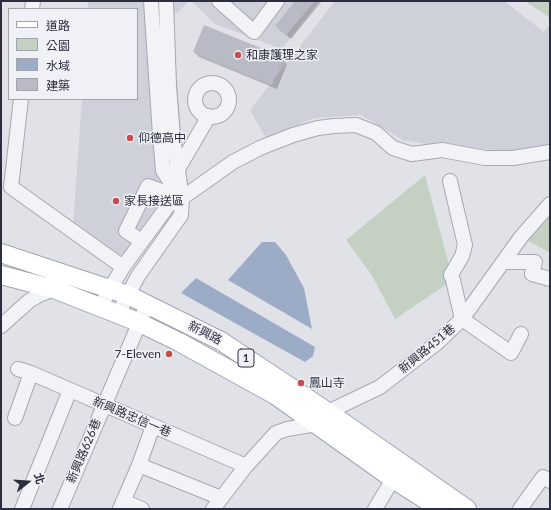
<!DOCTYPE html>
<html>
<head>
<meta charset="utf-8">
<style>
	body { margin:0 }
	#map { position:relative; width:551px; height:510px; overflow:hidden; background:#e0e2e8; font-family:Lato,"Noto Sans TC",sans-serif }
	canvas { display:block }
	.frame { position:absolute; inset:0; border:2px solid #2a2e3e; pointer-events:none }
	.legend { position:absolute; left:8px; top:8px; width:130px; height:92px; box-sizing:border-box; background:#eff1f6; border:1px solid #a0a3ac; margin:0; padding:5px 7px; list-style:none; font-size:12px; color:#2a2e3e }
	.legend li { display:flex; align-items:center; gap:8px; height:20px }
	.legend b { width:20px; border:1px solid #a0a3ac }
	.north { position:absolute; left:8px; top:462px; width:40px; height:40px; -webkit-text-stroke:3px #eff1f6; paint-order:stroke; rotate:73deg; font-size:11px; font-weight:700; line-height:16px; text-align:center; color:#2a2e3e }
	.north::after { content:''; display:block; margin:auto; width:14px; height:18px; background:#2a2e3e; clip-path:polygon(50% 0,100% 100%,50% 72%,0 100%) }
</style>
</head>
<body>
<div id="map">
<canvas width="551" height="510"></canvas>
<div class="frame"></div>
<ul class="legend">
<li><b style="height:5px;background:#fff"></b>道路</li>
<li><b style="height:11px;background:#c4d1c2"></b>公園</li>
<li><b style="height:11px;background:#9dacc6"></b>水域</li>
<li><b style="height:11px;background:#b8bbc5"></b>建築</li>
</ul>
<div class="north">北</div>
</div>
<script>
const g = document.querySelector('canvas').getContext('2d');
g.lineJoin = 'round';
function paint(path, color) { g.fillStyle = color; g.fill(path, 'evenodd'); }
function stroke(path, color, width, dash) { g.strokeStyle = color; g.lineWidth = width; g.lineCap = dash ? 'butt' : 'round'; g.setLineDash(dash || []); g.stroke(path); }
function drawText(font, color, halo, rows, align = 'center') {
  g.font = font + ' Lato,"Noto Sans TC",sans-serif'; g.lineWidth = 3; g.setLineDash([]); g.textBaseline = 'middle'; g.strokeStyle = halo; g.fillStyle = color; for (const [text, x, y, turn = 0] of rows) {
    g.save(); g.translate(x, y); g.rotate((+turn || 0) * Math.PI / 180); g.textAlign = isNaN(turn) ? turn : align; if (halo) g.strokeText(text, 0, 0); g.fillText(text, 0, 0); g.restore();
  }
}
paint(new Path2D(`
	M88 1H189L172 18 185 177 129 260 73 226 82 99H137V9H88Z
	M191 1H319L282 49 215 24Z
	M335 1H504L544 32 550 25V144L509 151 439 146 403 140 361 115 314 118 266 138 250 110Z`), '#ced1da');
paint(new Path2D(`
	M525 1H550V18Z
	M425 175 453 280 395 319 371 274 346 240Z
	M550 204V253L521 237Z`), '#c4d1c2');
paint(new Path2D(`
	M262 242H275L286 255 304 288 312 329 228 280Z
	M196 278 315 347 313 356 305 362 181 293Z`), '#9dacc6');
paint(new Path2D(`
	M296 1H322L291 39 280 30Z
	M194 52 282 58 287 64 277 89 199 57Z`), '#0003');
paint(new Path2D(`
	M295 1H315L286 35 275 26Z
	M204 25 283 57 272 85 193 52Z`), '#b8bbc5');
const minor = new Path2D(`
	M151 1 160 135 163 171 179 194
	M219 1 254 32 277 1
	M32 9 33 1
	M195 100a17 17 0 1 1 34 0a17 17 0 1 1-34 0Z
	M21 99 11 187 123 267
	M175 169H178L209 116
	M450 181 465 245 462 256 451 275 453 280 462 319 511 353 521 334
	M142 241 126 231 148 186 182 198
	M503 262H535L532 274 550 279
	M100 307 123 267 170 203 182 198 233 162 260 148 293 135 318 128 334 126 356 125 376 133 393 148 412 154 442 150 485 158H513L550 152
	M118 314 138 276 181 215 182 198 173 137 169 86 166 1
	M1 326 29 301 39 295 54 289
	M18 369 31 373 246 466
	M15 418 31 373
	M139 465 221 498
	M123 501 142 509
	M22 509 70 390
	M60 509 147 305
	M120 509 139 465 153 426
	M213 509 246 466 276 433 287 429 317 424 328 412 380 387 437 343 462 319 521 237 550 204
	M375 509 393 479
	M520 509 543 477 550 481`);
const major = new Path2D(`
	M1 253 128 295 221 341 328 412 467 509
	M1 275 54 289 138 322 179 342 275 395 393 479 440 509`);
stroke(minor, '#a6a8b2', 16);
stroke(major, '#a0a5b3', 20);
stroke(minor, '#f2f3f7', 14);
stroke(major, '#fff', 18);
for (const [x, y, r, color] of [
	[238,55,4,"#c54d4f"],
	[130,138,4,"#c54d4f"],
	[116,201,4,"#c54d4f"],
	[169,354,4,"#c54d4f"],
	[301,383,4,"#c54d4f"]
]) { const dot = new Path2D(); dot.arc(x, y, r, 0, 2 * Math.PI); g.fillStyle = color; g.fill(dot); stroke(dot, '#eff1f6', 1.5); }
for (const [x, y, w] of [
	[246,358,16]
]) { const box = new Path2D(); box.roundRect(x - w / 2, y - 9, w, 18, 3); g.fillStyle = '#eff1f6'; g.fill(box); stroke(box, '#2a2e3e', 1); }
drawText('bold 11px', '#2a2e3e', null, [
	["1",246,358]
]);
drawText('12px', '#2a2e3e', '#eff1f6', [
	["和康護理之家",246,55],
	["仰德高中",138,138],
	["家長接送區",124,201],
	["7-Eleven",161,354,"right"],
	["鳳山寺",309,383]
], 'left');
drawText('12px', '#2a2e3e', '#eff1f6', [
	["新興路",205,333,27],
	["新興路451巷",427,349,-40],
	["新興路忠信一巷",132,417,23],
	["新興路626巷",84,451,-67]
]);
</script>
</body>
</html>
